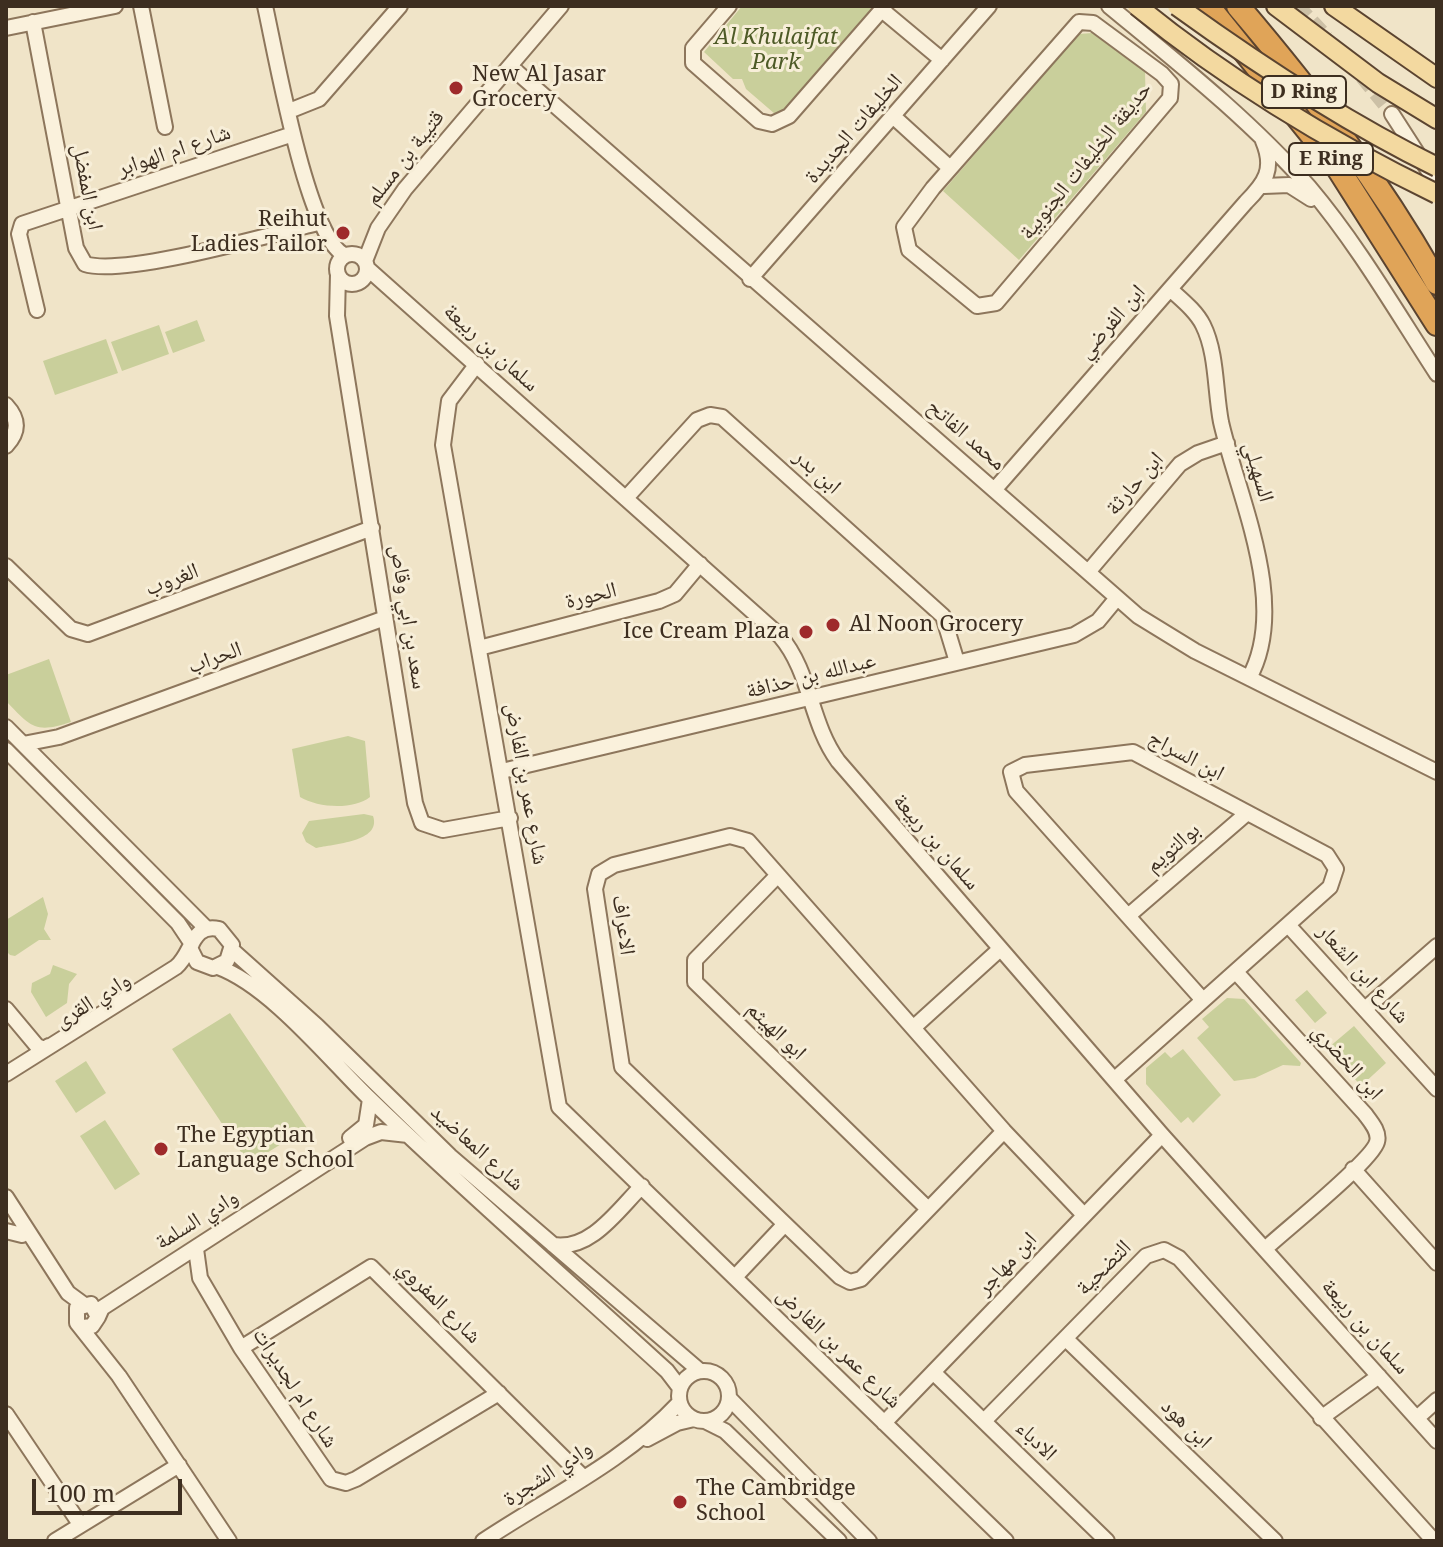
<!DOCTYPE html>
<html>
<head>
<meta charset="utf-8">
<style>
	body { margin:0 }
	#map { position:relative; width:1443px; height:1547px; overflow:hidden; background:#f0e4c8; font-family:"Noto Serif",serif }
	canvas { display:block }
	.frame { position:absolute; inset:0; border:8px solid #3d2e20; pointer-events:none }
	.scale { position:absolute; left:32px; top:1479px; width:150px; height:36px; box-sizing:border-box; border:4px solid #3d2e20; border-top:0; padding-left:10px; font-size:24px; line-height:28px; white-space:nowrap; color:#3d2e20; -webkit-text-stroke:6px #f7eed8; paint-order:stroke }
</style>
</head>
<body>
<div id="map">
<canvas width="1443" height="1547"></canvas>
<div class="frame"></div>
<div class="scale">100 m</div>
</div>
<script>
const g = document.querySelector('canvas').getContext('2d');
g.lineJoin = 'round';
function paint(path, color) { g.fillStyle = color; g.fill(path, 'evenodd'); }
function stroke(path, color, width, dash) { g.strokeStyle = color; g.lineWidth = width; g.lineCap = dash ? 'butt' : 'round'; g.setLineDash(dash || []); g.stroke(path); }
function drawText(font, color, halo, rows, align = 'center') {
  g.font = font + ' "Noto Serif","Noto Naskh Arabic",serif'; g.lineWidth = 6; g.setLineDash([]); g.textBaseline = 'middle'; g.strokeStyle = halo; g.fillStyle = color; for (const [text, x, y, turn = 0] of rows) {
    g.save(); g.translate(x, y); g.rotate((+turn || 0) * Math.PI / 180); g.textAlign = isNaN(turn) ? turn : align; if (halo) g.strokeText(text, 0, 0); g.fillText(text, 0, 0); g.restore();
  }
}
paint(new Path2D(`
	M742 6H877L782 114H775L746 89 742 79H733L704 52Z
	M1092 33 1145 72 1146 112 1019 260 943 191 1079 34Z
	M197 320 205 341 173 353 165 332Z
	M159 325 169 354 122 371 111 342Z
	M106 339 118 373 55 395 43 361Z
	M49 659 71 722C35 734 31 727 6 701V675Z
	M348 736 365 741 370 797C354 810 318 808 300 797L292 749Z
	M364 814 373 816C382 842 333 844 316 848L306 842 302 833 309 821Z
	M43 897 48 914 44 929 51 940H39L15 956 10 955 6 951V920Z
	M53 965 77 974 69 984 67 1003 46 1017 31 992 32 983 50 974Z
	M1307 990 1327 1013 1315 1023 1295 1000Z
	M1227 998 1244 999 1301 1063 1300 1066 1283 1065 1255 1078 1234 1081 1197 1038 1209 1027 1202 1019Z
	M230 1013 307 1128 249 1164 172 1049Z
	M1354 1026 1386 1063 1361 1086 1328 1048Z
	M1183 1049 1221 1095 1193 1123 1188 1117 1181 1123 1146 1084V1068L1165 1052 1171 1058Z
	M86 1061 106 1093 76 1113 55 1081Z
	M105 1120 140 1174 115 1190 80 1136Z`), '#c9cf9b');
stroke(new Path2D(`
	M1298 6 1327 37
	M1362 77 1392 114`), '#ccc0a6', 14, [14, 7]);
const minor = new Path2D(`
	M141 6 165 127
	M265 6C275 50 308 241 345 255
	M729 6 693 48V63L759 121 772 124 789 116 885 6
	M1109 6C1178 63 1249 119 1309 187 1358 245 1396 311 1437 374
	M882 10 942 60
	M33 22 76 248 85 264C124 277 272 234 318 223
	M1079 22 1093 23 1162 74 1171 84 1170 98 996 303 977 306 909 250 904 227 933 188Z
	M6 28 115 6
	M510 66 1138 616 1195 651 1437 772
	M289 111 319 99 400 6
	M1392 114 1437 184
	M894 117 950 168
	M1264 186 1289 185 1311 199
	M337 269a15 15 0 1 1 30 0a15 15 0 1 1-30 0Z
	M365 261 378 228 405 189 561 6
	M367 268 780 636C811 672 810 723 838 761L1162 1135 1437 1441
	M338 274 337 316 415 803 422 823 443 830 510 818
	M750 279 989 6
	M1170 289C1182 300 1196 311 1203 325 1217 353 1215 391 1221 422 1238 497 1290 604 1249 678
	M37 310 19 234 22 224 293 134
	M477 364 449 401 443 445 559 1107 1006 1541
	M6 405C19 419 19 432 6 446
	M995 489 1246 202C1265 183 1275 169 1263 141
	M626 498 697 420 710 415 722 417 943 616 957 662
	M6 566 71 629 88 634 372 528
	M1089 571 1180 464 1198 453 1227 443
	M479 648 659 601 675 594 700 564
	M6 727 206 928
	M23 744 59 737 385 618
	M6 750 178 923 192 944
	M502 771 1074 635 1098 621 1117 598
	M778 875 695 960V982L928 1209
	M1128 916 1246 814
	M1288 925 1437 1089
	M232 950 317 1026 450 1156 700 1371
	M218 967C270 986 329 1059 369 1098 466 1192 568 1280 667 1371L680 1388
	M1236 972 1365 1114C1371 1122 1380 1132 1377 1142 1372 1161 1284 1231 1265 1249
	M6 1009 37 1046 44 1049 49 1046
	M1365 1009 1437 946
	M913 1028 999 950
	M6 1074 176 967C193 953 191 923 219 929L232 945 227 961 213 968 197 962 191 950
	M1115 1079 1330 887 1336 869 1327 855 1133 752 1025 765 1011 772 1016 791 1202 999
	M1004 1131 861 1279 850 1282 840 1277 622 1067 595 889 599 874 614 865 730 836 748 841 1004 1131 1084 1215
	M350 1138 366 1125 370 1099
	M1353 1169 1437 1263
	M6 1197 68 1293 83 1304
	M6 1231 22 1235
	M553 1245C591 1251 618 1210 642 1186
	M196 1249 200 1278 241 1348 331 1479 346 1483 356 1479 499 1393
	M735 1277 784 1225
	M98 1317 102 1308 365 1138 381 1132 408 1135
	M83 1327 92 1326 98 1317 91 1304 77 1308V1323L119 1376 229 1541
	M1066 1339 1275 1541
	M241 1348 371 1267 584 1478
	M679 1396a25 25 0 1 1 50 0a25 25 0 1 1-50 0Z
	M934 1373 1107 1541
	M729 1398 869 1541
	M6 1414 80 1524
	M1321 1418 1379 1376
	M1417 1418 1437 1400
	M705 1421 725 1431 839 1541
	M984 1421 1146 1256 1164 1250 1179 1258 1434 1541
	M884 1423 1162 1135
	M647 1439 677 1423 694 1419
	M55 1541 179 1465
	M483 1541C549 1497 625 1461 679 1403`);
const major = new Path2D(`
	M1276 6 1378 83 1437 119
	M1334 6 1437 78`);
const highway = new Path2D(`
	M1208 6 1336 165 1437 324
	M1238 6C1312 93 1381 183 1437 283`);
stroke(minor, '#8d765c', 18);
stroke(major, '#5b4430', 22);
stroke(highway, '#5b4430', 26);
stroke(minor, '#faf1dc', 14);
stroke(major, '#f3d9a0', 18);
stroke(highway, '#e0a458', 22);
const majorBridge = new Path2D(`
	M1137 6C1229 81 1330 142 1437 194
	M1177 6C1260 66 1345 122 1437 167`);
stroke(majorBridge, '#5b4430', 22, []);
stroke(majorBridge, '#f3d9a0', 18);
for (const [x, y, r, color] of [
	[456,88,8,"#9e2a2b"],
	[343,233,8,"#9e2a2b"],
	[833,625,8,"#9e2a2b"],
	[806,632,8,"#9e2a2b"],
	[161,1149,8,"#9e2a2b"],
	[680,1502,8,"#9e2a2b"]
]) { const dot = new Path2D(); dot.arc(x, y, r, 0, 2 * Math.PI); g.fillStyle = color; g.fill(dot); stroke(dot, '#f7eed8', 3); }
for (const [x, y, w] of [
	[1304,92,84],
	[1331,159,84]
]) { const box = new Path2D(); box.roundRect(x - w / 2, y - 16, w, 32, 6); g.fillStyle = '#f7eed8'; g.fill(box); stroke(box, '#3d2e20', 2); }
drawText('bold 20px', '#3d2e20', null, [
	["D Ring",1304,92],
	["E Ring",1331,159]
]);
drawText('italic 22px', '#4d5a26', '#f7eed8', [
	["Al Khulaifat",776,38],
	["Park",776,63]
]);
drawText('22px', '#3d2e20', '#f7eed8', [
	["New Al Jasar",472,75],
	["Grocery",472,100],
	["Reihut",327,220,"right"],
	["Ladies Tailor",327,245,"right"],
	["Al Noon Grocery",849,625],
	["Ice Cream Plaza",790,632,"right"],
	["The Egyptian",177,1136],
	["Language School",177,1161],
	["The Cambridge",696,1489],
	["School",696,1514]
], 'left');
drawText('22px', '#3d2e20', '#f7eed8', [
	["الخليفات الجديدة",854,129,-49],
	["شارع ام الهوابر",174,151,-19],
	["قتيبة بن مسلم",405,158,-52],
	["حديقة الخليفات الجنوبية",1086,161,-51],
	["ابن المفضل",87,187,79],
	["ابن الفرضي",1112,322,-49],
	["سلمان بن ربيعة",491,348,42],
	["محمد الفاتح",966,435,41],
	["ابن بدر",817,472,42],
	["السهيلي",1258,472,74],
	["ابن حارثة",1135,484,-49],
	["الغروب",172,580,-21],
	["الحورة",591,596,-14],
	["سعد بن ابي وقاص",408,617,81],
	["الحراب",215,658,-20],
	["عبدالله بن حذافة",811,676,-14],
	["ابن السراج",1186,756,28],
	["شارع عمر بن الفارض",526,784,80],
	["سلمان بن ربيعة",936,842,49],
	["بوالتويم",1173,848,-41],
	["الاعراف",623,925,82],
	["شارع ابن الشعار",1363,974,48],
	["وادي القرى",93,1001,-32],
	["ابو الهيثم",776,1031,44],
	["ابن الخضري",1347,1062,48],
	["شارع المعاضيد",477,1148,42],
	["وادي السلمة",197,1220,-32],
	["ابن مهاجر",1007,1264,-47],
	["التضحية",1104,1268,-45],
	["شارع المفروي",439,1302,45],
	["سلمان بن ربيعة",1365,1327,48],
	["شارع عمر بن الفارض",839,1348,44],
	["شارع ام لجديرات",295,1388,57],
	["ابن هود",1186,1424,44],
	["الادباء",1036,1441,44],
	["وادي الشجرة",548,1474,-33]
]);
</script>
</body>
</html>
